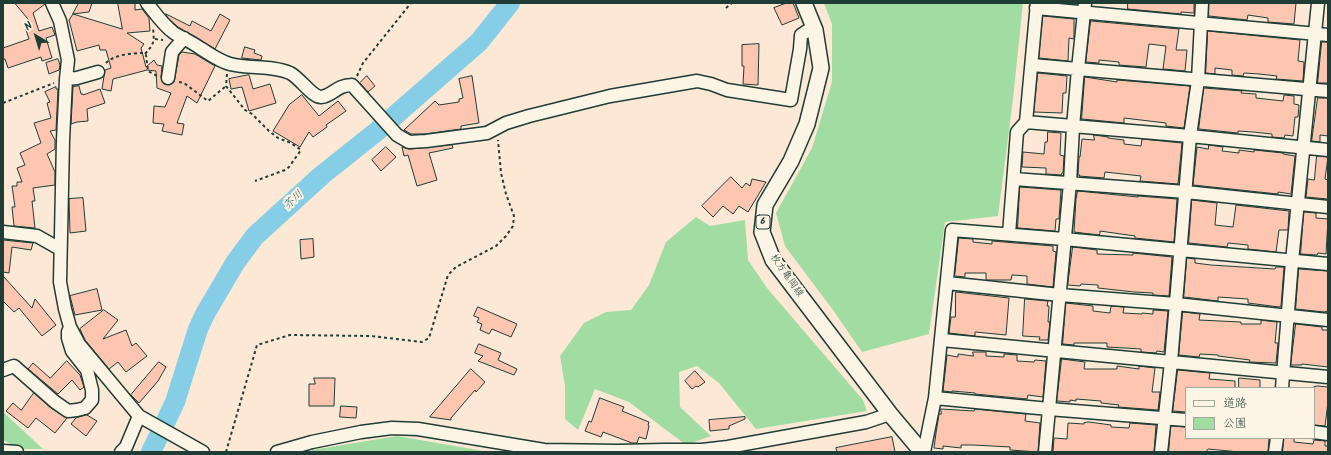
<!DOCTYPE html>
<html>
<head>
<meta charset="utf-8">
<style>
	body { margin:0 }
	#map { position:relative; width:1331px; height:455px; overflow:hidden; background:#fde7d5; font-family:Kalam,"Klee One",sans-serif }
	canvas { display:block }
	.frame { position:absolute; inset:0; border:4px solid #1f3d34; pointer-events:none }
	.legend { position:absolute; left:1185px; top:387px; width:130px; height:52px; box-sizing:border-box; background:#fcf5e5; border:1px solid #a4ab9e; margin:0; padding:5px 7px; list-style:none; font-size:12px; color:#1f3d34 }
	.legend li { display:flex; align-items:center; gap:8px; height:20px }
	.legend b { width:20px; border:1px solid #a4ab9e }
	.north { position:absolute; left:16px; top:16px; width:40px; height:40px; -webkit-text-stroke:3px #fcf5e5; paint-order:stroke; rotate:322deg; font-size:11px; font-weight:700; line-height:16px; text-align:center; color:#1f3d34 }
	.north::after { content:''; display:block; margin:auto; width:14px; height:18px; background:#1f3d34; clip-path:polygon(50% 0,100% 100%,50% 72%,0 100%) }
</style>
</head>
<body>
<div id="map">
<canvas width="1331" height="455"></canvas>
<div class="frame"></div>
<ul class="legend">
<li><b style="height:5px;background:#fcf5e5"></b>道路</li>
<li><b style="height:11px;background:#a1dda3"></b>公園</li>
</ul>
<div class="north">N</div>
</div>
<script>
const g = document.querySelector('canvas').getContext('2d');
g.lineJoin = 'round';
function paint(path, color) { g.fillStyle = color; g.fill(path, 'evenodd'); }
function stroke(path, color, width, dash) { g.strokeStyle = color; g.lineWidth = width; g.lineCap = dash ? 'butt' : 'round'; g.setLineDash(dash || []); g.stroke(path); }
function drawText(font, color, halo, rows, align = 'center') {
  g.font = font + ' Kalam,"Klee One",sans-serif'; g.lineWidth = 4; g.setLineDash([]); g.textBaseline = 'middle'; g.strokeStyle = halo; g.fillStyle = color; for (const [text, x, y, turn = 0] of rows) {
    g.save(); g.translate(x, y); g.rotate((+turn || 0) * Math.PI / 180); g.textAlign = isNaN(turn) ? turn : align; if (halo) g.strokeText(text, 0, 0); g.fillText(text, 0, 0); g.restore();
  }
}
paint(new Path2D(`
	M824 3H1023L1013 99 998 216 945 222 929 334 862 352 833 310 785 246 776 213 812 148 832 82V24Z
	M696 217 710 226 745 220 748 260 767 288 863 400 867 411 756 429 719 383 697 366 679 372 680 407 711 436 686 445 629 402 595 389 578 430 565 419V386L560 356 584 323 606 312 631 310 649 285 666 242Z
	M3 412 43 449H20L3 440Z
	M397 436 489 452H311L312 450Z`), '#a1dda3');
stroke(new Path2D(`
	M151 452 175 402 198 329 205 314 235 263 255 236 322 175 376 132 479 42 510 3`), '#85cee6', 20);
const building = new Path2D(`
	M15 3H45V4L33 13 39 31 52 27 55 35 46 38 52 58 42 61 41 57 8 68 5 59H3V48L29 39 24 24 30 22Z
	M79 3H92L89 12 73 14Z
	M118 3H135V10L142 9 149 18 150 31 127 33 144 44 141 48 146 67 154 60 157 65 162 66 161 77 164 84 170 85 174 82 179 55 182 52 195 54 215 66 197 103 187 96 177 123 184 124 182 135 162 131 164 124 153 123 154 106 165 107 171 93 157 88 156 71 147 70 113 79 111 91 102 89 105 70 111 68 106 50H100L99 45 77 51 69 20 73 14 122 29Z
	M787 3H793L799 18 782 25 774 8Z
	M1128 3H1194V13L1181 12V14L1128 9Z
	M1209 3H1296L1294 24 1268 22V18L1248 15 1247 20 1209 16Z
	M166 14 190 26 192 21 211 31 220 14 230 20 215 49 178 27 168 18Z
	M1043 16 1074 19V39L1069 38 1068 61 1039 58Z
	M1091 21 1179 29 1176 50H1187L1185 71 1163 69 1166 46 1149 44 1146 67 1119 65V62L1099 60V63L1086 62Z
	M1208 31 1300 40 1298 61 1304 62 1303 81 1276 79 1277 76 1259 74 1244 73 1243 76 1232 75V70L1215 68V74L1206 73Z
	M1322 42H1328V83H1318Z
	M759 44 758 85 743 84 744 66H742V45Z
	M245 47 255 50 254 53 262 56 261 60 242 58Z
	M58 59 60 65 59 70 49 74 46 63Z
	M1038 73 1067 76 1066 93H1063L1062 113 1034 112Z
	M249 75 253 89 270 84 276 103 249 111 242 87 231 89 229 79Z
	M367 76 375 86 368 92 360 83Z
	M472 76 479 123 461 126V129L425 134H411L404 130 435 101 439 105 459 102V99L463 98 459 79Z
	M1085 77 1117 82V80L1190 86 1184 128 1166 126V123L1124 118V123L1082 119Z
	M79 86 81 94H83V95L100 89 105 103 87 109 88 121 77 122 71 124 73 87Z
	M56 87V89H58L56 130 50 131 55 140V149L47 154 55 172V185L33 188 35 201H32L35 228 14 226 12 207H15L12 186H17V182H22L17 168 25 165 20 153 41 143 34 123 51 118 47 103 50 102 45 92Z
	M1204 88 1242 91 1241 93 1256 94V98L1283 101 1284 95 1294 96V104L1299 105 1298 117H1295L1293 136 1285 135 1284 138 1272 137V134L1253 132 1238 131V133L1199 129Z
	M302 95 319 116 338 101 346 111 326 125 327 127 313 137 309 132 300 147 273 131 289 105Z
	M1318 98H1328V136L1320 135V142L1312 141Z
	M1048 132 1061 133 1060 155 1064 156 1063 173H1062L1061 175 1046 174V168L1022 167 1023 152 1044 154 1045 142H1047Z
	M1094 135 1108 137V138L1124 140V144L1141 146 1142 139 1182 143 1178 184 1140 181 1141 176 1105 172 1104 178 1079 176 1080 175H1078L1079 157H1080L1082 139 1094 140Z
	M452 145 453 148 429 153 437 180 417 186 408 155 404 156 402 147 409 149Z
	M1209 145 1223 147 1222 151 1239 153V150L1254 152V150L1283 153V154L1295 156 1291 194 1278 192V194L1193 185 1197 147 1208 149Z
	M386 147 396 157 381 171 372 160Z
	M1317 156 1328 157 1325 179 1328 180V199L1306 197 1308 179 1314 180Z
	M731 177 742 188 746 183 750 186 752 179 766 182 748 212 739 206 733 214 723 206 713 217 702 206Z
	M1020 187 1061 190 1059 219H1056L1055 231 1018 228Z
	M1078 191 1138 197V196L1177 199 1174 242 1135 238V236L1100 231V234L1099 235 1074 232 1076 199Z
	M83 198 86 231 70 233 69 199Z
	M1192 200 1217 203 1215 225 1233 227 1236 205 1289 211 1288 230H1279L1276 252 1248 249V245L1228 243 1227 247 1189 243Z
	M1304 212 1316 213V218L1328 219 1326 254 1318 253 1317 255 1301 254Z
	M959 238 973 239V242L992 244V241L1053 246V251L1056 252 1053 287 1027 284V276L1012 275 1011 280H986V273H965V277L955 276Z
	M313 239 314 257 301 259 300 240Z
	M3 240 33 243 31 250 12 247 9 273 3 272Z
	M1073 247 1097 250V254L1133 255V253L1172 257 1169 296 1153 295V293L1134 292 1098 288V285L1081 284 1080 286 1068 285Z
	M1187 258 1195 259V263L1211 265 1275 269 1276 267H1284L1281 306 1279 307 1248 303V299L1218 297V301L1184 297Z
	M1299 269 1328 271V311L1324 312 1296 309Z
	M3 276 32 308 35 299 56 325 42 336 19 308 14 312 3 301Z
	M97 289 102 310 75 315 70 296Z
	M956 292 1009 298 1006 335 975 332V336L949 333 951 317H955Z
	M1025 299 1048 301 1047 306H1049L1048 322H1050L1048 340H1039L1040 337 1023 336Z
	M1066 303 1093 306V311L1110 313 1111 306 1124 307 1123 313 1142 314V313L1153 314V310L1168 311 1164 352 1157 351 1156 353 1141 352V349L1107 347V343H1074V345L1063 344Z
	M478 307 517 324 511 337 492 329 489 334 480 330 482 324 477 322 479 318 474 316Z
	M104 310 118 320 103 339 126 330 132 346 136 343 147 356 126 372 118 362 109 369 85 340 80 329Z
	M1183 312 1200 314 1199 320 1241 322V324H1261V320L1277 322 1275 343H1278L1276 363 1249 362 1250 360 1218 356V355L1200 354 1199 357 1179 355Z
	M1296 324 1322 327V330H1328V367L1302 364V365H1291Z
	M479 344 501 353 498 360 517 369 514 375 478 361 483 356 475 353Z
	M973 352H986V356L1004 357V354L1017 355V361L1034 362 1035 360 1046 361 1043 397 1028 395 1027 399 975 394V393L952 391V392L943 391 947 355 958 357V354L973 356Z
	M1062 359 1085 362 1084 369H1117V366L1139 369V366L1155 368 1152 392H1160L1158 410 1118 407 1119 405 1101 403V401L1076 399V401L1070 400V402L1057 401Z
	M67 361 80 375 84 387 80 390 72 380 58 394 28 369 33 363 50 378Z
	M159 362 166 367 158 381 139 403 131 395Z
	M471 369 485 382 476 392 475 390 451 418V420L430 417Z
	M1178 370 1210 373 1209 379 1235 381V388H1186V412L1173 411Z
	M695 371 705 382 698 387 696 386 692 389 685 381Z
	M314 378H335L334 406H309V384H315Z
	M1239 378 1260 380V388H1239Z
	M1318 386 1328 387V402L1325 426 1314 425V387Z
	M34 393 51 408 67 418 55 433 36 418 28 428 6 411 13 403 21 410Z
	M600 398 624 407 622 411 649 422 648 425 649 426 646 439 639 437 637 443H632L603 432 601 437 585 431 589 421 591 422Z
	M341 406 357 407 356 418 340 417Z
	M941 409 974 411 975 409 1026 414 1025 421 1040 423 1038 452 1010 450V447L973 445H961V448L943 446V449L934 448 936 433 939 414H941Z
	M87 415 97 421 86 436 71 424 76 418Z
	M745 417V419L729 426V429L710 431 709 420Z
	M1089 422 1111 425V427L1129 428 1130 423 1156 425 1154 452H1053L1054 438 1067 439 1068 423 1084 424V423Z
	M1171 426 1186 427V438H1269L1268 452H1240L1208 449 1206 452H1169Z
	M892 437 895 452H837L836 448Z
	M1284 438H1294V442L1313 444 1314 440 1325 441V446H1328V452H1283Z`);
paint(building, '#fec6b1');
stroke(building, '#1f3d34', 1);
const minor = new Path2D(`
	M52 3 60 21 68 60 66 79 63 140 60 282 65 309 70 327 79 344 139 416 203 452
	M147 3C155 13 163 25 174 33 182 38 192 42 200 48 210 54 219 61 230 64 249 69 272 65 290 73 300 78 312 97 321 97 333 96 336 85 352 85L397 135 409 142 426 141 487 133 506 123 529 116 610 96 697 81 711 84 727 90 791 100 800 49 801 35 807 31 815 30
	M1036 8 1328 35
	M1032 65 1328 91
	M168 78 172 52 184 38
	M66 79 77 78 98 72
	M1026 122 1190 136 1328 150
	M1014 179 1186 192 1328 207
	M3 232 37 236 60 249
	M1009 234 1017 132 1026 122 1037 3
	M947 283 1060 295 1176 304 1328 320
	M942 340 1328 377
	M3 370 14 366 55 402 68 411 77 410 85 408 92 400V390L87 370 72 351 68 338V332L70 327
	M1282 388 1292 261 1318 3
	M935 398 1049 409 1186 420
	M1314 432 1328 434
	M3 451 17 452
	M121 452 126 447 139 416
	M277 452 312 442 361 432 392 428 418 429 544 450 618 451 664 450H702L728 447 866 422 890 414
	M924 452 935 398 952 230 1064 239 1328 264
	M1045 452 1070 183 1073 127 1078 69 1085 3
	M1161 452 1171 362 1190 136 1198 80 1202 3
	M1275 452 1277 438`);
const major = new Path2D(`
	M804 3 815 30 821 68 807 124 791 161 765 205 762 232 773 260 890 414 922 452`);
stroke(minor, '#1f3d34', 15);
stroke(major, '#1f3d34', 18);
stroke(new Path2D(`
	M726 8 732 3
	M155 39 163 40
	M145 54C153 45 155 42 153 29
	M106 63C113 55 132 53 143 53L146 55 148 71 157 76
	M227 74 226 86 245 110 252 114 269 131 278 138 291 143 301 150 289 167 285 170 255 181
	M357 76 363 63 411 3
	M179 82 184 83 208 101 226 86
	M3 103 54 83
	M226 452 257 345 290 335 371 336 422 342 429 338 448 275 456 267 496 246 506 236 513 226 514 216 506 194 501 173 498 140`), '#1f3d34', 2, [3, 3]);
stroke(minor, '#fcf5e5', 12);
stroke(major, '#fcf5e5', 15);
for (const [x, y, w] of [
	[763,222,14]
]) { const box = new Path2D(); box.roundRect(x - w / 2, y - 7, w, 14, 3); g.fillStyle = '#fcf5e5'; g.fill(box); stroke(box, '#1f3d34', 1); }
drawText('bold 9px', '#1f3d34', null, [
	["6",763,222]
]);
drawText('10px', '#1f3d34', '#fcf5e5', [
	["枚方亀岡線",786,276,55]
]);
drawText('italic 11px', '#335a58', '#fcf5e5', [
	["芥川",294,201,-43]
]);
</script>
</body>
</html>
